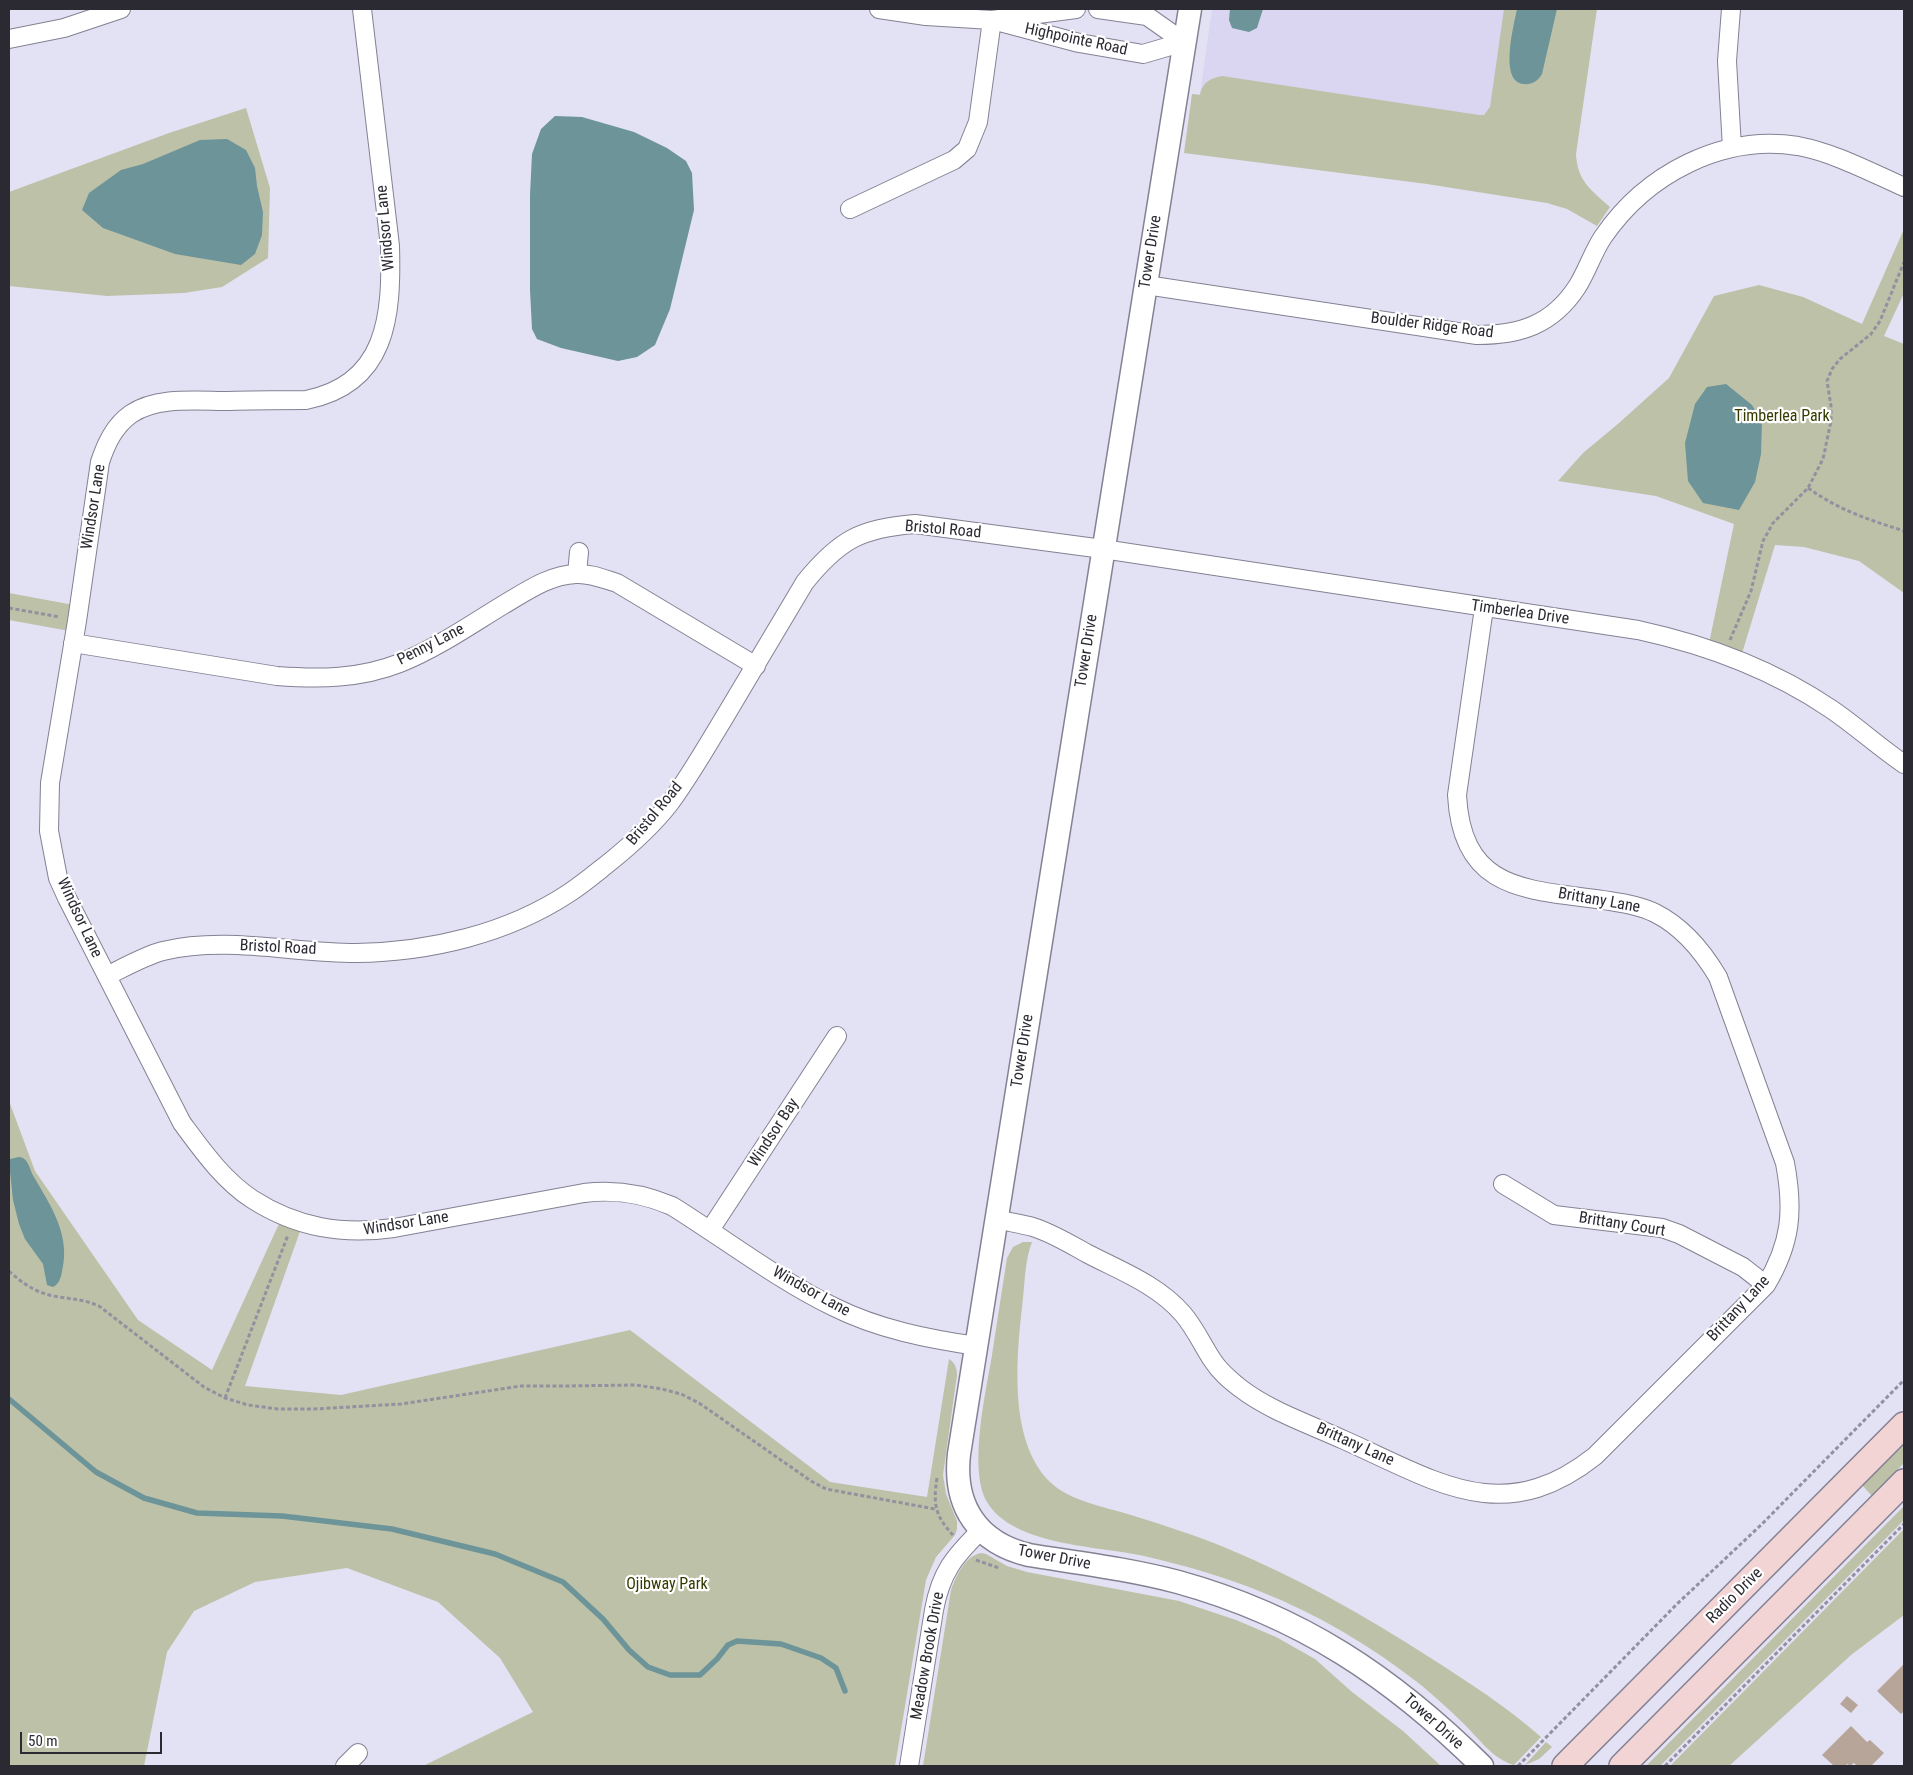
<!DOCTYPE html>
<html>
<head>
<meta charset="utf-8">
<style>
	body { margin:0 }
	#map { position:relative; width:1913px; height:1775px; overflow:hidden; background:#e3e1f4; font-family:"Roboto Condensed",sans-serif }
	canvas { display:block }
	.frame { position:absolute; inset:0; border:10px solid #2b2a32; pointer-events:none }
	.scale { position:absolute; left:20px; top:1732px; width:142px; height:22px; box-sizing:border-box; border:2px solid #2b2a32; border-top:0; padding-left:6px; font-size:15px; line-height:18px; white-space:nowrap; color:#2b2a32; -webkit-text-stroke:4px #fff; paint-order:stroke }
</style>
</head>
<body>
<div id="map">
<canvas width="1913" height="1775"></canvas>
<div class="frame"></div>
<div class="scale">50 m</div>
</div>
<script>
const g = document.querySelector('canvas').getContext('2d');
g.lineJoin = 'round';
function paint(path, color) { g.fillStyle = color; g.fill(path, 'evenodd'); }
function stroke(path, color, width, dash) { g.strokeStyle = color; g.lineWidth = width; g.lineCap = dash ? 'butt' : 'round'; g.setLineDash(dash || []); g.stroke(path); }
function drawText(font, color, halo, rows, align = 'center') {
  g.font = font + ' "Roboto Condensed",sans-serif'; g.lineWidth = 4.5; g.setLineDash([]); g.textBaseline = 'middle'; g.strokeStyle = halo; g.fillStyle = color; for (const [text, x, y, turn = 0] of rows) {
    g.save(); g.translate(x, y); g.rotate((+turn || 0) * Math.PI / 180); g.textAlign = isNaN(turn) ? turn : align; if (halo) g.strokeText(text, 0, 0); g.fillText(text, 0, 0); g.restore();
  }
}
paint(new Path2D(`
	M1212 9H1592L1561 204 1185 145 1192 94H1200Z`), '#dad6f1');
paint(new Path2D(`
	M1504 9H1597L1576 154C1577 181 1592 191 1610 207L1597 226 1567 209 1547 203 1427 184 1184 153 1192 94 1200 95C1202 83 1210 78 1222 76L1479 115H1484L1490 107Z
	M246 108 270 188 268 258 222 287 184 293 107 296 9 286V192L169 133Z
	M1904 229V293L1884 336 1904 344V593L1859 561 1804 547 1775 545 1740 660 1708 648 1734 524 1656 496 1558 481 1583 453 1619 423 1669 378 1714 296 1759 285 1803 297 1862 324Z
	M9 593 79 606 75 632 9 620Z
	M9 1101 35 1171 138 1320 212 1370 283 1215 303 1223 245 1386 341 1395 630 1330 830 1482 927 1497 949 1359C955 1363 957 1368 957 1375L943 1475 946 1494 957 1521V1529L955 1535 936 1557 926 1580 895 1766H423L533 1712 500 1658 438 1602 347 1568 255 1582 194 1611 167 1652 144 1766H9Z
	M1023 1242H1032C1025 1260 1025 1280 1023 1298 1017 1352 1007 1438 1049 1481 1069 1501 1105 1507 1131 1515 1163 1525 1195 1535 1226 1548 1298 1578 1364 1615 1429 1657 1468 1682 1506 1706 1541 1737L1514 1765C1492 1759 1478 1737 1462 1722 1449 1709 1435 1697 1421 1685 1371 1646 1318 1614 1259 1591 1222 1576 1183 1565 1144 1556 1099 1546 1013 1546 987 1502 968 1469 986 1392 992 1355 997 1322 1002 1290 1007 1258L1013 1247Z
	M1904 1442V1463L1872 1496 1862 1485Z
	M1904 1506V1520L1684 1742 1660 1766H1646Z
	M1904 1529V1615L1851 1655 1729 1766H1670Z
	M981 1553 986 1554 1007 1566 1027 1572 1179 1601 1236 1620 1276 1637 1315 1659 1352 1692 1403 1731 1441 1766H923L951 1590C956 1576 965 1556 981 1553Z
	M1546 1742 1552 1747 1539 1759 1525 1765Z`), '#bdc1a7');
paint(new Path2D(`
	M1230 9H1263L1257 28 1249 32 1232 28 1229 20Z
	M1517 9H1557L1542 74C1538 81 1532 85 1523 84 1499 81 1514 25 1517 9Z
	M555 116 582 117 634 132 667 148 686 161 692 173 694 210 670 309 655 345 637 357 618 361 561 348 537 339 532 329 530 290V195L532 154 541 129Z
	M227 139 246 150 255 168 257 186 263 212 262 235 255 254 241 265 175 254 103 228 82 210 89 193 121 170 143 164 200 140Z
	M1726 384 1752 405 1762 422 1761 454 1755 482 1739 510 1703 503 1688 481 1685 443 1695 404 1707 387Z
	M19 1157C29 1158 29 1169 34 1177 51 1206 71 1236 62 1271 61 1278 59 1284 53 1287L47 1285 43 1264 25 1239 19 1224 13 1200 9 1162 10 1159Z`), '#6c9499');
stroke(new Path2D(`
	M9 1399 96 1472 144 1498 197 1513 282 1516 392 1529 495 1554 563 1582 603 1619 629 1650 648 1667 670 1675H700L717 1659 728 1645 737 1641 781 1644 821 1658 836 1668 845 1691`), '#6c9499', 5.5);
paint(new Path2D(`
	M1904 1664V1711L1901 1714 1877 1691Z
	M1847 1696 1858 1705 1851 1713 1840 1704Z
	M1851 1726 1867 1742 1870 1740 1884 1753 1871 1766H1857L1854 1763 1850 1766 1847 1764 1845 1766H1834L1822 1755Z`), '#b7a59a');
const minor = new Path2D(`
	M362 9 390 246C392 316 387 384 306 400 280 400 254 400 229 401 198 401 157 396 131 414 114 426 106 444 100 462L77 621 50 783 49 831 58 878 67 898 182 1123C202 1150 223 1180 252 1199 297 1228 342 1235 394 1228L584 1193C615 1189 642 1193 672 1206 725 1239 778 1280 834 1307 878 1329 928 1339 977 1346
	M879 9 926 16 992 20 1076 9
	M1098 9 1147 16 1184 42
	M1731 9 1727 61 1732 148
	M1000 22 1079 43 1143 54 1184 42
	M9 39 64 28 121 9
	M850 209 954 160 967 149 978 122 992 20
	M1146 285 1477 335C1520 335 1552 325 1577 287 1587 271 1593 252 1603 237 1646 174 1722 134 1798 146 1835 153 1870 172 1904 187
	M577 574 579 552
	M73 643 277 676C319 679 360 679 400 663 437 648 470 625 503 605 527 591 549 575 576 574 590 573 604 579 617 583L756 666
	M107 976C125 967 144 956 163 951 226 936 292 953 356 953 429 952 507 934 569 893 583 884 597 872 611 861 632 844 653 825 670 803 690 776 707 746 724 718 751 673 778 627 805 582 839 540 861 528 915 524L1103 549 1638 630C1707 645 1772 669 1831 709 1856 726 1879 747 1904 764
	M1503 1184 1554 1215 1662 1228 1679 1234 1743 1267 1766 1285
	M996 1219C1009 1222 1021 1224 1033 1227 1052 1233 1070 1244 1088 1254 1121 1271 1158 1285 1183 1314 1195 1328 1203 1346 1213 1361 1220 1372 1230 1380 1240 1388 1270 1411 1309 1424 1344 1440 1436 1481 1503 1529 1595 1456L1766 1285C1791 1243 1794 1211 1785 1163L1718 977C1702 950 1683 927 1655 913 1639 905 1621 903 1603 900 1527 889 1462 892 1457 795L1484 608
	M710 1230 837 1036
	M345 1766 358 1753
	M909 1766 934 1610C941 1572 954 1557 981 1530`);
const tertiary = new Path2D(`
	M1190 9 959 1454C953 1506 978 1543 1029 1555 1079 1563 1129 1569 1178 1582 1301 1616 1392 1677 1482 1766`);
const secondary = new Path2D(`
	M1565 1766 1904 1425
	M1622 1766 1904 1482`);
stroke(minor, '#848193', 20);
stroke(tertiary, '#848193', 25);
stroke(secondary, '#848193', 28);
stroke(new Path2D(`
	M1808 488C1841 511 1867 519 1904 531
	M9 608 60 617
	M1730 640 1751 591 1763 541 1773 523 1808 488 1823 459 1831 421V406L1827 381 1832 369 1840 359 1871 334 1880 321 1904 262
	M9 1271C22 1283 35 1292 53 1296 69 1299 84 1299 99 1306L204 1387 225 1398 248 1405 278 1409H314L401 1404 521 1386H563L636 1385 662 1389 681 1394 699 1403 811 1481 826 1489 935 1509
	M225 1398 288 1235
	M937 1478C933 1504 935 1516 953 1535
	M976 1560 999 1568
	M1518 1766 1677 1604 1761 1525 1904 1380
	M1665 1766 1904 1524`), '#9391a0', 3, [4, 2.5]);
stroke(minor, '#fff', 18);
stroke(tertiary, '#fff', 22);
stroke(secondary, '#f2d4d4', 25);
drawText('16px', '#2b2a32', '#fff', [
	["Highpointe Road",1076,40,12],
	["Windsor Lane",386,228,-95],
	["Tower Drive",1151,252,-81],
	["Boulder Ridge Road",1432,326,7],
	["Windsor Lane",94,507,-81],
	["Bristol Road",943,530,5],
	["Timberlea Drive",1520,613,8],
	["Penny Lane",431,645,-27],
	["Tower Drive",1087,651,-81],
	["Bristol Road",655,814,-50],
	["Brittany Lane",1599,901,10],
	["Windsor Lane",79,918,65],
	["Bristol Road",278,948,3],
	["Tower Drive",1023,1051,-81],
	["Windsor Bay",774,1133,-57],
	["Windsor Lane",406,1224,-9],
	["Brittany Court",1622,1225,9],
	["Windsor Lane",811,1292,29],
	["Brittany Lane",1739,1309,-47],
	["Brittany Lane",1355,1445,24],
	["Tower Drive",1054,1558,11],
	["Radio Drive",1735,1596,-45],
	["Meadow Brook Drive",928,1656,-80],
	["Tower Drive",1433,1722,42]
]);
drawText('16px', '#353a01', '#fff', [
	["Timberlea Park",1782,417],
	["Ojibway Park",667,1585]
]);
</script>
</body>
</html>
